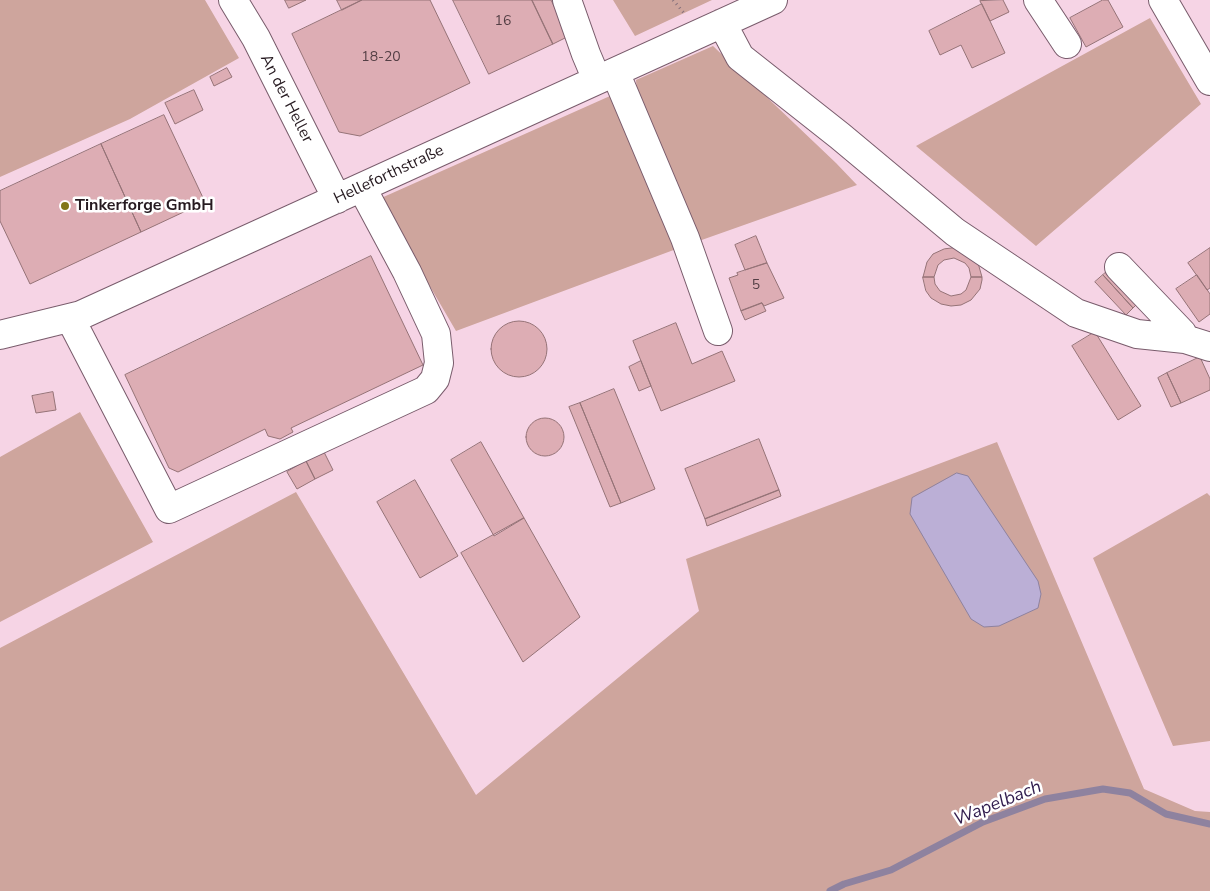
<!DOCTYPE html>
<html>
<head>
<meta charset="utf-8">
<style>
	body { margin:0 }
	canvas { display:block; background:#f6d4e5 }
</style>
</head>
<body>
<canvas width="1210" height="891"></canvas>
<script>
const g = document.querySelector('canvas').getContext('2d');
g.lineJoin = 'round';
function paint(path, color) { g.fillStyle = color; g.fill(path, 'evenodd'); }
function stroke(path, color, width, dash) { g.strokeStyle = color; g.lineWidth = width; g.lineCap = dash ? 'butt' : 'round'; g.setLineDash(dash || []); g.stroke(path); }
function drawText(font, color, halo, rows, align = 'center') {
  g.font = font + ' "Nunito Sans",sans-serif'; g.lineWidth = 5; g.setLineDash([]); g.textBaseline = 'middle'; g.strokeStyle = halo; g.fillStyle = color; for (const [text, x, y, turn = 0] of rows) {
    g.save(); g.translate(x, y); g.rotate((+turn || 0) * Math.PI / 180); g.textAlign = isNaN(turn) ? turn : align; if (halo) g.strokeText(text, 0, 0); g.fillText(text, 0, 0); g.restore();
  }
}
paint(new Path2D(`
	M0 0H205L239 58 130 119 0 177Z
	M613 0H712L635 36Z
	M1150 18 1201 104 1036 246 916 146Z
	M713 46 836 163 857 185 696 242 638 108 636 80Z
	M610 96 622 110 679 248 456 331 379 199Z
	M80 412 153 542 0 622V457Z
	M997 442 1144 789 1195 811 1210 812V891H0V648L296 492 476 795 699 611 686 559Z
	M1207 493 1210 496V741L1173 746 1093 558Z`), '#cea59d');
const water = new Path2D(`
	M957 473 968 476 1038 581 1041 594 1038 608 999 626 984 627 971 619 910 514 912 498Z`);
paint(water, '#bbafd6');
stroke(water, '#8e829f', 1);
stroke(new Path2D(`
	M830 891 844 884 891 870 983 822 1045 799 1103 789 1130 793 1166 814 1210 824`), '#8e829f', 7);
const building = new Path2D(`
	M285 0H306L289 8Z
	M337 0H362L342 10Z
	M362 0H430L470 83 360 136 339 132 292 34Z
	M453 0H532L553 44 489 74Z
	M532 0H551L569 36 553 44Z
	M1003 0 1009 12 990 21 980 1Z
	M1103 0H1108L1123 27 1086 47 1070 18Z
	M982 4 1005 53 972 68 961 45 940 55 929 31Z
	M227 68 232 77 214 86 210 77Z
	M194 90 203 110 175 124 165 103Z
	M164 115 205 202 141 232 101 144Z
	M101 144 141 232 30 284 0 221V191Z
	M756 236 767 263 745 270 735 245Z
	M954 248 978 263 982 277H971L969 268 965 263 954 258 944 260 938 265 934 277H923L927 262 933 254 944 249Z
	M1210 248V288L1207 290 1188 263Z
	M371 256 423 365 291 428 293 432 280 439 268 436 265 429 178 472 169 468 125 375Z
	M767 263 784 298 764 306 762 303 741 311 729 278 738 275 737 273Z
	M1112 267 1142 299 1133 308 1103 275Z
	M1103 275 1133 308 1126 315 1095 282Z
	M1197 275 1210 294V314L1199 322 1176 289Z
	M923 277H934L935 284 940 291 951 296 961 294 966 290 971 277H982V280L980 289 971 300 961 305 951 306 941 304 931 298 926 291Z
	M762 303 766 311 745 320 741 311Z
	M491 349a28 28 0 1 1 56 0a28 28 0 1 1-56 0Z
	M676 323 692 364 722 351 735 381 661 411 633 341Z
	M1095 332 1141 406 1118 420 1072 346Z
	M1200 357 1210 379V390L1181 403 1167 373Z
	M641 361 651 386 639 391 629 367Z
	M1167 373 1181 403 1171 407 1158 378Z
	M614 389 655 489 621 503 580 403Z
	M53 392 56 410 36 413 32 396Z
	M580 403 621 503 610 507 569 407Z
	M526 437a19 19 0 1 1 38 0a19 19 0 1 1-38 0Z
	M759 439 779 490 705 519 685 469Z
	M481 442 524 518 494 536 451 460Z
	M324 452 333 470 315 479 306 461Z
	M306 461 315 479 297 489 287 472Z
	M415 480 458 556 420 578 377 502Z
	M779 490 781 496 707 526 705 519Z
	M524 518 580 617 523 662 461 553Z`);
paint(building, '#ddadb4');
stroke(building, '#957377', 1);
const minor = new Path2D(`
	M233 0 256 38 337 199
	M567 0 586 54 597 80
	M1038 0 1067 44
	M1163 0 1210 81
	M722 23 740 57 840 136 955 232 1076 313 1137 334 1185 339 1210 347
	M615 72 685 238 718 331
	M1119 267 1182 333 1185 339
	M70 318 169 509 426 390 435 379 439 363 436 334 407 272 362 188
	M0 335 81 315 773 0`);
stroke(minor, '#795c6c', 30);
stroke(new Path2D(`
	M673 0 684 13`), '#86707b', 3, [1, 4]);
stroke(minor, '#fff', 28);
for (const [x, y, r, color] of [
	[65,206,5,"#817517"]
]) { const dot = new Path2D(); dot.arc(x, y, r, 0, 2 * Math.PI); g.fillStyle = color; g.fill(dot); stroke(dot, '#fff', 2); }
drawText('14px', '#543f45', null, [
	["16",503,22],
	["18-20",381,58],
	["5",756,286]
]);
drawText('16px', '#261a20', '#fff', [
	["An der Heller",286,99,63],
	["Helleforthstraße",389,175,-25]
]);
drawText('bold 16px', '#261a20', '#fff', [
	["Tinkerforge GmbH",75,206]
], 'left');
drawText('italic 18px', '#311d4e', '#fff', [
	["Wapelbach",998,804,-22]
]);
</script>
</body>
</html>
